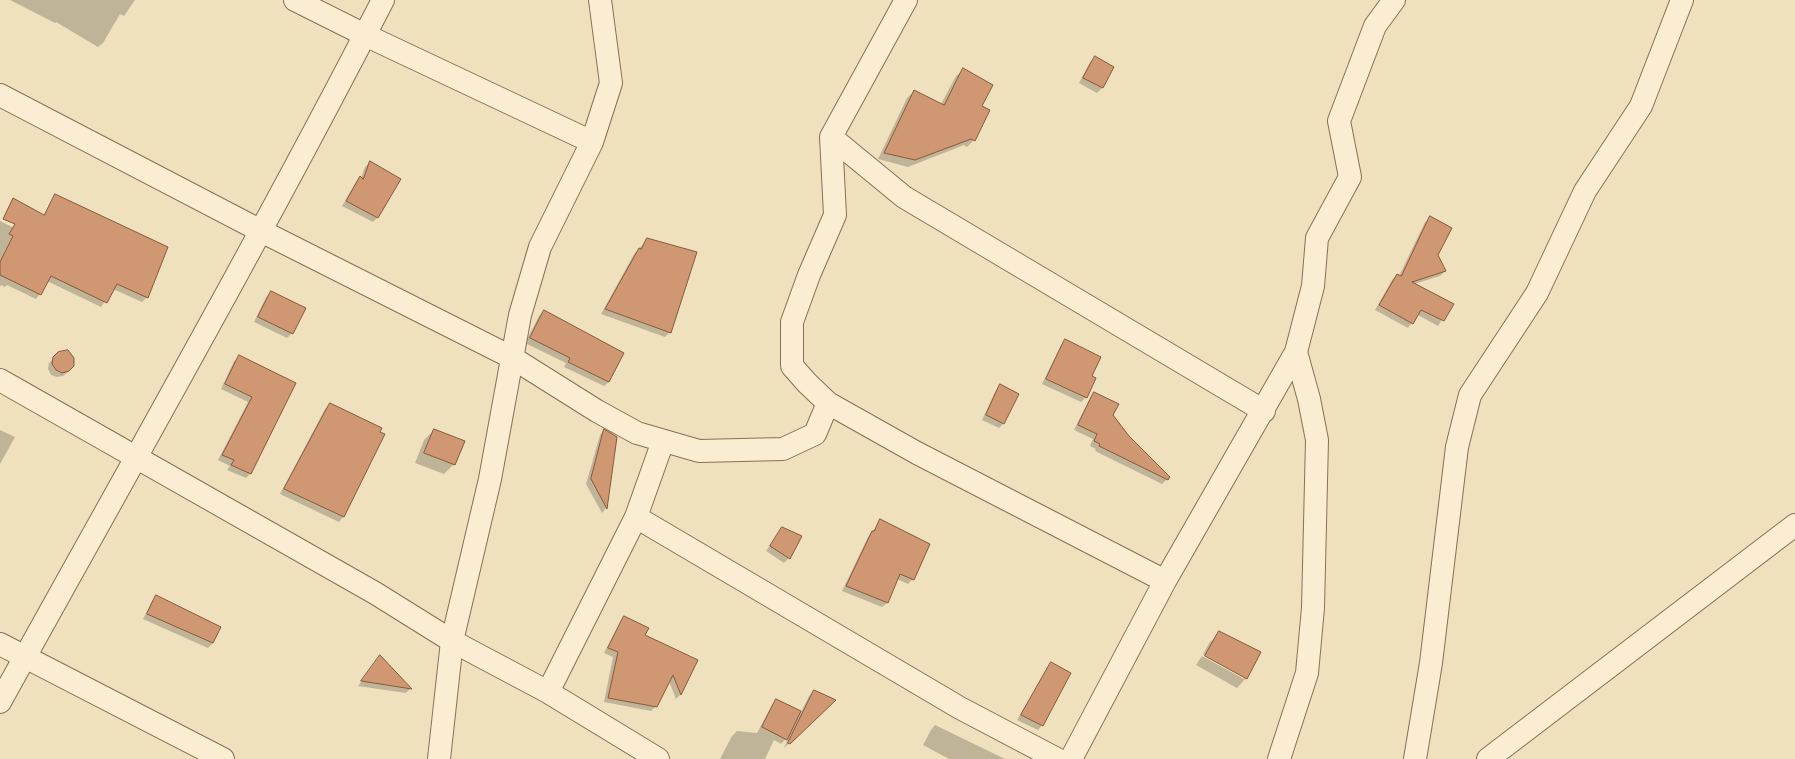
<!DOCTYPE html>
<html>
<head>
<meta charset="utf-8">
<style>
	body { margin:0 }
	canvas { display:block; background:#efe0be }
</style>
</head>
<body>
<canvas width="1795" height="759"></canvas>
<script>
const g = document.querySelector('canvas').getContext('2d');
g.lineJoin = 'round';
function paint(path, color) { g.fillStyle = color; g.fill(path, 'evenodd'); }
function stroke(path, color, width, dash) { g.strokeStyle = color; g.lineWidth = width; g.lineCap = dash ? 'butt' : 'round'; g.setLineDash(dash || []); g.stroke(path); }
paint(new Path2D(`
	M10 0H135L124 16 120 14 103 43 98 47 56 22 55 23Z
	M1095 58 1113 67 1102 88 1097 93 1079 83 1090 62Z
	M963 70 980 106 974 140 967 147 964 145 908 167 878 159 907 98 914 91 941 104 956 76Z
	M370 162 378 217 373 222 342 206 356 182 361 178 365 167Z
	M1430 218 1437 255 1445 271 1440 276 1414 284 1452 304 1438 326 1418 315 1408 328 1375 310 1392 280 1397 275 1399 276 1425 222Z
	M0 221 107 273 128 235 132 230 167 247 147 297 142 302 113 289 101 307 47 281 40 294 36 299 7 285 5 287 1 285 0 287Z
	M648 239 670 332 665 337 601 314 634 254Z
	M271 292 292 333 287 338 254 322 266 297Z
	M544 311 609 382 604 386 564 367 566 363 525 343 539 316Z
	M1065 341 1090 377 1086 397 1081 402 1042 384 1061 345Z
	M59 353 69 371 63 376 57 377 51 375 48 369 49 363Z
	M239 357 294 384 250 474 246 478 227 470 230 466 218 460 248 402 221 389 234 361Z
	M1000 386 1004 423 999 428 982 420 996 390Z
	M1094 393 1128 437 1167 479 1162 484 1095 451 1096 449 1090 446 1093 439 1074 430 1090 398Z
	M330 404 383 435 343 517 339 522 280 494 325 409Z
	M0 430 15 437 0 464Z
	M434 430 454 464 444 474 415 463 424 440Z
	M604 430 616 437 606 508 602 513 586 484 600 435Z
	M881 520 913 579 908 584 897 579 887 603 882 607 842 591 868 537Z
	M782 528 789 558 784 563 766 551Z
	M157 597 220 627 213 643 208 648 143 619 152 601Z
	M624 617 644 635 696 661 680 695 676 699 669 681 656 706 651 711 604 702 613 657 604 653 620 622Z
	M1220 633 1246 678 1237 688 1196 665 1202 656 1244 679V676L1203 654 1210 642Z
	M380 657 410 689 406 693 358 686Z
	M1051 663 1042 725 1038 730 1017 720 1047 668Z
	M814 691 834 700 784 748 789 736 781 744 774 740 765 759H720L732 736 737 731 757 733 772 705 777 700 801 712 809 696Z
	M935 725 1005 759H949L923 745 931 730Z`), '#0003');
const building = new Path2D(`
	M1095 56 1114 67 1103 88 1083 78Z
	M963 68 993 85 982 106 990 110 975 141 971 139 915 160 884 153 914 90 944 105Z
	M370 161 401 179 378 218 346 201 360 176 363 179Z
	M55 194 168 247 148 298 117 284 107 303 51 276 41 295 0 275V262L13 236 9 234 15 224 3 219 13 198 44 215Z
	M1430 216 1452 228 1438 255 1446 271 1412 282 1454 304 1444 321 1421 310 1413 324 1379 305 1397 274 1401 276Z
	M647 238 697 252 671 333 605 309 639 248 641 249Z
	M271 291 306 308 293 334 258 317Z
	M544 310 624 353 609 382 568 362 570 358 530 338Z
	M1065 339 1101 357 1092 376 1096 378 1087 398 1046 379Z
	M68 350 74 358V366L69 371 62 373 56 370 52 364 53 357 58 352Z
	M239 355 296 383 251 474 231 465 234 460 222 455 252 397 225 384Z
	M1000 384 1019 394 1004 424 986 415Z
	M1094 392 1119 404 1113 415 1129 436 1170 477 1168 480 1099 446 1100 444 1094 441 1097 434 1078 425Z
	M330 403 382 428 380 432 385 434 344 517 284 489Z
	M434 429 465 441 455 465 424 453Z
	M604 429 617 437 607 509 591 479Z
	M880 519 930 544 914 580 900 574 888 603 846 586 872 531H874Z
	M782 527 802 536 790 559 770 546Z
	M156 595 221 627 213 643 147 614Z
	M624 616 649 628 645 635 698 660 681 695 673 675 657 707 608 698 618 652 608 648Z
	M1219 631 1261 652 1247 679 1205 656Z
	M380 655 412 689 361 681Z
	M1051 662 1071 673 1043 726 1021 715Z
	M814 690 836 700 790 744 788 743Z
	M776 699 801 711 787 740 762 727Z`);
paint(building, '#cf9872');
stroke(building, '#88593b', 1);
const minor = new Path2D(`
	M295 0 365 35 592 142
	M906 0 831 137 835 215 809 275 792 322V366L807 383 828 403 917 453 1165 581
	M0 95 261 231 511 357 597 411 637 433 699 451 783 449 815 434 828 403
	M831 137 904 197 1264 411
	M0 380 375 593 452 641 548 692 658 759
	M636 517 960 708 1057 759
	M0 644 223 759
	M548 692 636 517 663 441
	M0 702C129 469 261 237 383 0
	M439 759 452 641 490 479 520 315 540 247 592 142 611 83 600 0
	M1071 759 1165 581 1296 352 1313 286 1317 238 1350 177 1339 121 1375 26 1394 0
	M1279 759 1307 673 1313 608 1317 440 1309 399 1296 352
	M1415 759 1431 663 1457 447 1470 395 1537 293 1585 191 1641 106 1682 0
	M1488 759 1795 525`);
stroke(minor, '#887056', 24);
stroke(minor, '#faedd1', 22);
</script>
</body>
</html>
